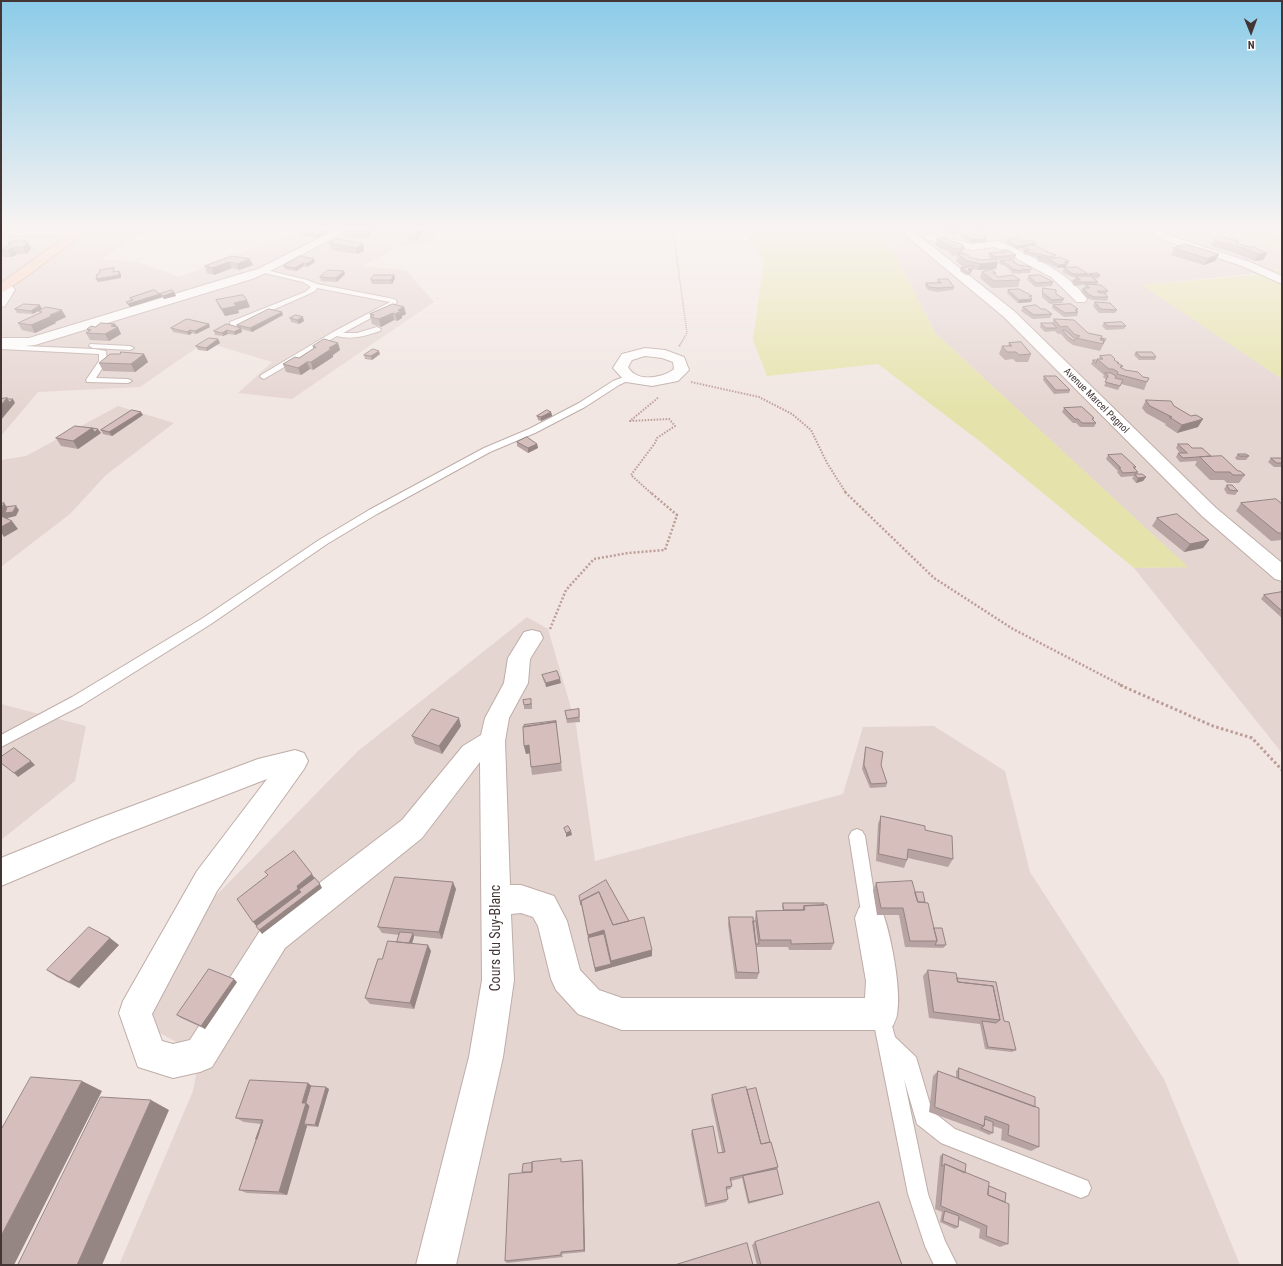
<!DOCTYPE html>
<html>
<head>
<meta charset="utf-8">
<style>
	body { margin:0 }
	#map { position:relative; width:1283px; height:1266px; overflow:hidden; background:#f1e6e2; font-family:"Roboto Condensed",sans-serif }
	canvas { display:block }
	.frame { position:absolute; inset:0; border:2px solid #423533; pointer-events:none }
	.north { position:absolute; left:1231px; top:12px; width:40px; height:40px; -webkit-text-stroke:3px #fff; paint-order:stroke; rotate:179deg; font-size:11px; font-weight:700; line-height:16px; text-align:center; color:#423533 }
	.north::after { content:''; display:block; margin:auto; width:14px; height:18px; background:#423533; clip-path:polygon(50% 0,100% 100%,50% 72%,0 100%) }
</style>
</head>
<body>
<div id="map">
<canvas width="1283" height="1266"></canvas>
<div class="frame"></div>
<div class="north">N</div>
</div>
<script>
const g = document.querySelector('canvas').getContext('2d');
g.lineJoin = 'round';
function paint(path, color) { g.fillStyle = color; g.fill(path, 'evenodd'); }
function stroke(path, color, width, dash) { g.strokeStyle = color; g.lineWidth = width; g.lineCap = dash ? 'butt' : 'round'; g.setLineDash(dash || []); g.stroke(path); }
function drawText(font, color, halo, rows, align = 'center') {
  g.font = font + ' "Roboto Condensed",sans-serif'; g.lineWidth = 3; g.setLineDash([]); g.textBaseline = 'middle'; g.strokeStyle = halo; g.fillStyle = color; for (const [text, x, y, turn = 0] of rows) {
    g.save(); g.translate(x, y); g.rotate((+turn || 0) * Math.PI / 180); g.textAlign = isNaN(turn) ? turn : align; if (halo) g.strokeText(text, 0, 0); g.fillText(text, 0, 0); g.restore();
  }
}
paint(new Path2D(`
	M1 230H149L101 259 138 262 179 277 303 230H436L431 244 401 246 362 266 406 270 434 302 292 399 238 393 272 362 205 342 140 387 38 392 1 436Z
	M882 230H1162L1243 232 1258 241 1282 250V269L1270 272 1143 285 1282 379V753L1134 568 1187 567 935 333Z
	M118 406 174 423 106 475 70 514 1 567V460L26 456Z
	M527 617 548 629 576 725 595 861 843 794 863 727 934 726 1005 771 1030 872 1164 1079 1240 1265H119L193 1091 200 1055 138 1021 195 917 358 751Z
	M1 704 86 726 75 781 1 840Z`), '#e5d5d1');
paint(new Path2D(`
	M742 230H882L935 333 1188 567 1134 568 982 443 878 364 767 376 753 340 764 260Z
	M1162 230H1282V250L1258 241 1243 232Z
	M1282 269V379L1142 285 1265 274Z`), '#e5e3ab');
const service = new Path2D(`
	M1 230 76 232 79 234 76 236 14 235 1 232Z
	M262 269 307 280 317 284 394 299 397 301 395 305 343 333H357L377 327 381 329 380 331C365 336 352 340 337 336L264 379 260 377 261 375 333 332 390 302 317 288 315 291 309 294 236 326H230V322L305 292 311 287 303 282 260 272 259 271Z
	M90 344 130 346 134 348 130 350 93 348 89 346Z
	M1 345 94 349 106 351 107 361 96 378 128 379 132 381 128 383 87 382 86 380 99 361V354L1 349Z
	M629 375 633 377 632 379 619 385 585 407 535 433 490 452 377 514 327 544 211 624 82 705 1 747V735L72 697 203 618 319 540 369 510 484 448 529 429 579 403 613 381Z
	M857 829 862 831 865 836 878 918 876 924 870 926 864 924 862 918 849 836 852 831Z
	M881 1005 887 1008 895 1037 916 1057 932 1111 955 1129 1088 1181 1091 1188 1088 1195 1081 1198 941 1143 917 1124 904 1079 928 1194 945 1241 957 1265H934L925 1246 908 1194 872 1014 875 1008Z`);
const minor = new Path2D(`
	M335 230H349L266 273 252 279 35 345 16 347 1 346V338H29L244 273 258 269Z
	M904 230H915L918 235 1014 311 1216 508 1282 563V581L1275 579 1202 516 1004 317 910 239Z
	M1150 230H1163L1171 236 1250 262 1282 276V284L1242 266 1163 240Z
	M929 234 972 244 997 241 1001 242C1031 257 1067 270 1087 299L1085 302H1077L1051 277 995 247 972 250 925 239 924 237Z
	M2 284 13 287 15 290 5 306 1 307Z
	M645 348 665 350 684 357 689 370 678 381 652 386 626 382 613 368 622 354ZM645 356 662 358 673 362 674 369C666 376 645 381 635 374 632 373 630 370 628 367L632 360Z
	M532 630 540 632 543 638 530 659 528 683 509 718 505 741 510 885H521L554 896 567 921 580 970 599 990 622 998H865L866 981 855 918 859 908 870 903 881 908C890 930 902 990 897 1014 897 1018 894 1022 893 1026L881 1030H622L578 1014 556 990 551 979 538 926 533 917 521 913 511 914 514 980 503 1057 456 1265H416L469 1057 482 980 480 762 422 838 285 948 212 1067 200 1072 173 1078 138 1067 119 1013 123 1001 197 871 267 779 112 839 1 886V858L92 821 258 759 295 750 304 753 308 761 304 769 217 891 152 1014 162 1041 173 1044 190 1040 263 926 402 820 463 746 481 735 485 718 504 683 508 658 524 632Z`);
const secondary = new Path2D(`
	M75 230H88L26 277 5 291 1 292V283Z`);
stroke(service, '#bfada8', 2);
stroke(minor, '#bfada8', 2);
stroke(secondary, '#d6a797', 2);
stroke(new Path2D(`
	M673 230 687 333 680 345
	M1251 230 1282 240`), '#bd9d97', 1.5, [1, 1]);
stroke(new Path2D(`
	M679 346 681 344
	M691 382 759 397 792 414 811 430 827 463 846 493
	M651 493 631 475 655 443 657 438 675 426 669 419 630 421 659 397`), '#bd9d97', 2, [1.5, 1.5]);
stroke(new Path2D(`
	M845 492 934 578 1013 629 1123 686
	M550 629 566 590 594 559 628 553 665 550 677 515 650 492`), '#bd9d97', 2.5, [2, 2]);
stroke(new Path2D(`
	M1120 685 1213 726 1252 738 1282 770`), '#bd9d97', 3, [2.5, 2.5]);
paint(service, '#fff');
paint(minor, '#fff');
paint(secondary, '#fdd1c0');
paint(new Path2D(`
	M46 230H69L67 231H47Z
	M345 230H371V234L367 238H346L344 231Z
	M403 230H422L423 231 418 240H409L408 235H404Z
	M933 230H959L954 235Z
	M301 232 327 234 317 238 302 236Z
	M963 234 977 236 986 242 971 243 962 237Z
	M937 239 965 247 962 254 972 258 982 260H993L988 256 989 253 1002 252V250L1016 255 1015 259 995 260 996 269 978 270 972 269 970 275H966L960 271 961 268 965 267H963L956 261 958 255 953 256 948 251 935 246Z
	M25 240V242H28L31 248 27 254H17L12 257H3L1 254V250L9 245 8 243Z
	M1007 240 1036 243 1035 245 1048 252 1056 255 1055 257 1069 261 1066 267 1058 268 1049 264 1037 261 1038 258 1023 254 1024 251 1022 250 1023 248 1016 249 1006 243Z
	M1214 240 1238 243 1267 253 1263 260 1255 261 1240 255 1211 246Z
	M329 243 363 244 364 251 357 254 331 250Z
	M1174 248 1219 254 1215 261 1204 265 1171 255Z
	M232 256 253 265 239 270 232 268 214 275 207 273 205 266Z
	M314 259 315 262 307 267 304 266 296 271 285 269 284 266Z
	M1000 261 1015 262V263L1019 265 1031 267 1030 273H1021L1020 274 1011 273V271L1005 266 999 264Z
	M1064 268 1088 274 1087 276H1088L1089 274 1100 275 1099 278 1094 279 1098 282 1097 285 1108 291 1106 294 1108 297 1107 301 1092 300 1087 298 1081 292 1083 288H1085V285L1074 286 1072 283 1073 280H1075V277H1072L1062 272Z
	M982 272 996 273 995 275 998 277 1020 280 1018 287 992 288 980 278Z
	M345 274 337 282 321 281 320 277Z
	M394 275 395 278 392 284H372L371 280Z
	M1029 276 1053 282 1052 286 1035 287 1027 279Z
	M938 279 954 287 953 290 937 292 928 290 925 286 926 283H938L937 282Z
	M1043 288 1056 294 1064 299 1062 303 1050 304 1042 297V291Z
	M154 290 163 296 174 292 176 296 164 299 162 297 130 307 128 305 126 302 131 300 130 298Z
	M1008 290 1032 296 1031 298 1032 299 1031 302 1018 303 1007 293Z
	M216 300 250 307 238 310 239 313 225 316 219 307Z
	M1095 302 1117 310 1115 313H1099L1093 306Z
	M393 304 406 314 402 316V318L397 321 394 320 381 327 372 324 370 314Z
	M1053 305 1078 309 1077 311 1078 312 1077 316 1064 317 1052 308Z
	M1023 307 1041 309 1052 314 1050 318 1033 319 1021 311Z
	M15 309H42L33 314 17 313Z
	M39 311 66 317 55 322 56 323 35 333 22 330 18 323 40 313Z
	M283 315 252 332 241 329 242 332 235 335 228 334 223 336 215 335 214 331 238 327 237 325Z
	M290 318 304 321 299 324 291 322Z
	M1054 319 1088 333 1106 339 1100 351 1073 345 1067 341 1061 334H1058L1055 331 1045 332 1040 327 1041 323H1052Z
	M1104 323 1126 326 1124 329 1106 330 1102 326Z
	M115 324 121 334 109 341 90 340 86 333 88 332 87 329 95 327Z
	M210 327 196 334 192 333 189 335 173 332 171 328Z
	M218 339 220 343 207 351 198 350 196 346Z
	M338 343 340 350 333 355V357L313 370 310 369 301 375 286 372 283 364 299 358 313 349V346Z
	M1009 343 1031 354 1028 362H1016L1013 359 1005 360 999 354 1002 346H1008Z
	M1136 352 1156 357 1155 360H1139L1134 355Z
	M144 354 148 362 135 372 103 371 99 363Z
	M380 354 372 360 365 359 364 355Z
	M1100 356 1115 361 1122 368 1147 382 1144 390 1121 384 1118 390 1104 386 1107 380 1103 377 1104 375 1091 364 1093 360H1097L1099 359Z
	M1044 376 1070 390 1069 393 1054 394 1043 380Z
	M1146 400 1174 406 1198 427 1177 433 1165 425 1166 424 1146 413 1142 408Z
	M1064 408 1094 418 1093 420 1096 423 1094 427H1080L1076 423H1073L1062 412Z
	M551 412 552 416 541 421 538 420 537 416Z
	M143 415 112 436 103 434 101 430Z
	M101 433 78 449 61 446 56 438Z
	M517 442 537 444 538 448 528 453 517 446Z
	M1178 444 1192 448 1211 456 1245 475 1239 483H1227L1224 480H1210L1195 465 1197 461 1180 462 1176 457 1178 453H1180L1176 448Z
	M1238 454 1249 456 1246 460H1237L1235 458Z
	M1108 455 1136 467 1135 469 1138 472 1137 474 1146 477 1143 481 1136 483 1132 478 1134 476 1121 477 1117 472 1118 471 1106 459Z
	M1271 458H1282V467H1274L1268 462Z
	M1227 485 1238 491 1235 495 1227 494 1224 489Z
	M1241 503 1282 504V540L1271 541 1236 511Z
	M1157 518 1209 540 1203 548 1184 552 1152 526Z
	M1282 592V618L1261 599 1264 595Z
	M542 675 561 683 546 687 543 679Z
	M532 703V709H524V705Z
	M579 709 580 722 567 723 565 711Z
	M556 721 562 771 532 775 531 767 530 753 526 754 524 746Z
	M461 726 442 754 415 744 412 736Z
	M866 747 881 765 887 783 886 787 870 788 862 769 865 751Z
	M881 816 925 830 953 859 948 867 908 858 907 860 904 868 876 861 878 824Z
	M876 883 925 902 934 928 946 945 943 948 905 947 899 915H877L873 890Z
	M456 889 442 939 414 936 412 943 431 951 414 1009 370 1004 365 998 382 959 397 942 399 935 382 933 378 927Z
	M580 899 629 921 652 956 595 972Z
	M783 903H802L834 943 831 950H789L788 947H756L759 973 757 979H735L728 924 729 917 755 921V918L756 911 783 910 782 907Z
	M119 945 79 988 57 977 47 970Z
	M928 970 957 978 1004 1021 1016 1050 1012 1052 985 1049 980 1024 929 1018 923 976Z
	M237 982 205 1029 181 1018 177 1015Z
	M959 1068 1035 1107 1039 1147 1031 1151 1001 1140 1002 1129 993 1126V1133L989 1135 978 1130 929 1112 933 1076 938 1071 956 1078V1071Z
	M308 1083 311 1086 329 1089 318 1127 307 1126 287 1195 247 1193 239 1190 261 1124 244 1122 236 1118Z
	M747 1090 770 1142 778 1167 777 1169 783 1194 781 1195 748 1204 742 1178 731 1181 732 1186 730 1189 726 1190 728 1199 726 1202 705 1207 691 1134 692 1130 718 1153 722 1152 711 1100 712 1095Z
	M943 1154 965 1173 989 1186 1005 1202 1008 1244 1000 1247 979 1238 980 1229 959 1220 958 1227 955 1229 940 1222 942 1212 935 1209 940 1156Z
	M582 1160 583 1164 585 1252 562 1254 563 1257 507 1263 505 1261 522 1172 562 1162Z
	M755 1242 902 1265H757L752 1245Z`), '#b7a3a1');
paint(new Path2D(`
	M326 230 327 234 317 238 316 235Z
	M367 230H371V234L367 238 365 232Z
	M418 230 423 231 418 240 416 234Z
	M957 230H959L954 235 955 232Z
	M978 230H987L977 232Z
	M987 238 986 242 971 243 972 240Z
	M25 240 26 243 28 242 31 248 27 254 23 247 22 242Z
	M1036 243 1035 246 1024 247 1023 248 1016 249 1017 246Z
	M363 244 364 251 357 254 356 248Z
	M13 247 17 254 12 257 8 250Z
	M1267 253 1263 260 1255 261 1258 254Z
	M1219 254 1215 261 1204 265 1208 259Z
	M250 259 253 265 239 270 237 264Z
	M314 259 315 262 307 267 306 264Z
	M1069 261 1066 267 1058 268 1059 265 1064 262Z
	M229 262 232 268 214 275 212 268Z
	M998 262 996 269 978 270 980 264Z
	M303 263 304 266 296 271 295 268Z
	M973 268 972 271 967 272 968 269Z
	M119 271 121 274V278L98 282 96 279Z
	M344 271 345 274 337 282 336 278Z
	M394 275 395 278 392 284 391 280Z
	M174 292 176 296 164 299 163 296Z
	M160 294 162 297 130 307 128 304Z
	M1032 299 1031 302 1018 303 1019 300Z
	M247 300 250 307 238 310 239 313 225 316 222 309 226 302Z
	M40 305 42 309 33 314 31 311Z
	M404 307 406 314 402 316V318L397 321 395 314 398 310Z
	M62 310 66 317 55 322 56 323 35 333 31 325Z
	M282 312 283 315 252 332 250 328Z
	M393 313 394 320 381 327 379 319Z
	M303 317 304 321 299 324 297 320Z
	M115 324 117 327H118L121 334 109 341 105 334 111 326Z
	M209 324 210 327 196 334 195 331Z
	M241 328 242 332 235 335 234 332Z
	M190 330 192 333 189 335 187 332Z
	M227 330 228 334 223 336 222 333Z
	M218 339 220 343 207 351 206 348Z
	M338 343 340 350 333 355V357L313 370 311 362 329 348Z
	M379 351 380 354 372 360 371 356Z
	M144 354 148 362 135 372 131 364Z
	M307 362 310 369 301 375 298 368Z
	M7 398 10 402 13 399 15 403 1 420V405Z
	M141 412 143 415 112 436 109 432Z
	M551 412 552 416 541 421V417Z
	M1203 419 1198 427 1177 433 1182 425Z
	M92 428 98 429 101 433 78 449 73 441Z
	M537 444 538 448 528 453V448Z
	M1146 477 1143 481 1136 483 1138 478Z
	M1 502 3 505 4 503 10 511 16 506 19 510 16 516 8 518 5 523 1 517Z
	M12 521 18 529 4 537 1 532V527Z
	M1209 540 1203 548 1184 552 1190 544Z
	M560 679 561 683 546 687V683Z
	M459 718 461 726 442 754 439 746Z
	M529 745 531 753 526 754 524 746Z
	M31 761 35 765 18 777 14 773Z
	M571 831 572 835 566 837V833Z
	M312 874 317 882 259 929 253 922 297 886Z
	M453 882 456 889 442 939 439 932Z
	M320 884 322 888 262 934 259 930Z
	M604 930 605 937 589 941 588 935Z
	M413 933 414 937 410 950 408 946Z
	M110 938 119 945 79 988 69 982Z
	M428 945 431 951 414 1009 410 1003Z
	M652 950V956L595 972V968L611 964V961Z
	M234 979 237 982 205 1029 201 1026Z
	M82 1081 102 1091 14 1265H1V1236Z
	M308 1083 314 1088 312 1108 304 1124 307 1126 287 1195 279 1192 302 1103Z
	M326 1087 329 1089 318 1127 315 1125Z
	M151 1100 169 1110 102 1265H77Z
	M582 1160 583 1164 585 1252 584 1250Z`), '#958583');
const building = new Path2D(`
	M305 230H326L316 235 301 232Z
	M345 230H367L365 232 344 231Z
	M410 230H418L416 234H408Z
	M972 233 977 236 983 235 987 238 972 240 963 234Z
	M1222 237 1239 241 1236 243 1249 247H1253L1267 253 1258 254 1243 248 1214 240Z
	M943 238 961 244 965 247H961L964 249H954L949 245 937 239Z
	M1017 238 1024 242 1031 240 1036 243 1017 246 1007 240Z
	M337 239 363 244 356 248 329 243Z
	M25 240 22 242H28L23 247H13L8 250 1 251V250L12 243H8L11 241Z
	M1185 244 1219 254 1208 259 1174 248Z
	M1035 245 1048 252H1047L1056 255 1052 257 1024 251 1030 250 1024 247Z
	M1002 250H1008L1016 255 996 257 989 253 1004 252Z
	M958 254H966L972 258 982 260 994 259 998 262 980 264 965 260Z
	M232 256 250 259 237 264 229 262 212 268 205 266Z
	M300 256 314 259 306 264 303 263 295 268 284 266Z
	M1038 257H1045L1049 259 1060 257 1069 261 1064 262 1067 264 1059 265 1050 260Z
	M1013 260 1015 262H1013L1019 265 1031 267V270L1022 269 1021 271 1012 269V268L1006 263 1000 261Z
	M973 266V268L968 269 971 272H967L961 268Z
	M1077 267 1088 274H1073L1064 268Z
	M114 268 113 272 119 271V275L96 279 97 274H99L100 270Z
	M328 270 344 271 336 278 320 277Z
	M992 270 996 273H993L998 277 1013 275 1020 280 994 281 982 272Z
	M1097 273 1100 275H1092L1089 274Z
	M374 275H394L391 280H371Z
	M1040 275 1053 282 1036 283 1029 276Z
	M1076 276H1091L1098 282H1076L1073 280H1080Z
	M938 279H948L954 287 938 288 929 287 926 283H941Z
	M1086 284 1101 285 1108 291H1097L1100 293H1104L1108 297H1094L1088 294 1083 288H1089Z
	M1043 288 1056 290V294L1064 299 1052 300 1043 293Z
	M1019 289 1032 296H1029L1032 299 1019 300 1008 290Z
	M154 290 160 294 128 304 126 302 133 300 130 298Z
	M172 290 174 292 163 296 160 294Z
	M243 295 247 300 234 303 236 306 222 309 216 300Z
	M1095 302 1110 303 1117 310 1101 309Z
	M24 304 40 305 31 311 15 309Z
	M393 304 404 307 398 310 401 311 395 314 393 313 379 319 370 317 374 315 370 314Z
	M1071 304 1078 309 1075 310 1078 312 1065 313 1053 305Z
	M1036 305 1041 309H1045L1052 314 1034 315 1023 307Z
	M46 307 62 310 50 315 52 316 31 325 18 323 42 312 39 311Z
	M269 309 282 312 250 328 237 325Z
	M296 315 303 317 297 320 290 318Z
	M187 319 209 324 195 331 190 330 187 332 171 328Z
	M1054 319 1074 320 1088 333 1102 336 1101 340H1104L1103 344 1076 338 1080 336 1074 334 1067 326 1061 327Z
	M1122 322 1126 326H1108L1104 323Z
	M101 323 115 324 111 326 118 327 105 334 86 333 91 330 87 329 91 326 95 327Z
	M1041 323H1052L1057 328H1046Z
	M227 324 241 328 234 332 227 330 222 333 214 331Z
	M1063 330H1065L1075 339 1074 341 1068 337Z
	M209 338 218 339 206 348 196 346Z
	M1101 338 1106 339 1103 343 1104 340H1101Z
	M324 339 338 343 329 348 331 349 311 362H307L298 368 283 364 295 357 299 358 316 347 313 346Z
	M1021 342 1031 354 1019 355 1016 352H1007L1002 346H1012L1009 343Z
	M373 349 379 351 371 356 364 355Z
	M121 352 144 354 131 364 99 363 110 354H120Z
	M1136 352H1152L1156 357H1141Z
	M1111 355 1115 359 1114 360 1119 363H1117L1123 366 1120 367 1125 370 1138 372 1143 377 1149 378 1147 382 1117 374 1118 372 1113 369H1109L1097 359H1103L1100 356Z
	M1093 360H1097L1096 363Z
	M1105 373H1111L1116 376 1115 378 1123 380 1120 386 1105 382 1108 376Z
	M1044 376H1056L1070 390H1056Z
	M7 398 1 405V399Z
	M7 399H13L10 402Z
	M1146 400 1171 401 1174 406 1191 416 1196 415 1203 419 1182 425 1169 417H1172L1150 406Z
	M1082 407 1094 418 1092 419 1096 423H1082L1078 419H1075L1064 408Z
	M132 410 141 412 109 432 101 430Z
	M547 410 551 412 541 417 537 416Z
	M75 426 92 428 73 441 56 438Z
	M92 428 98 429 95 432Z
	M527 437 537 444 528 448 517 442Z
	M1178 444H1188L1192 448H1202L1211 456 1183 458 1178 453H1187Z
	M1122 454 1136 467H1133L1138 472 1123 473 1119 468H1121L1108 455Z
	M1238 454H1246L1249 456H1240Z
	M1222 456 1238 471H1240L1245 475H1233L1230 472H1215L1200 457Z
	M1271 458H1282V463H1277Z
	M1135 474H1142L1146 477 1138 478Z
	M1227 485H1232L1238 491 1230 490Z
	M1276 499 1282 504V533H1278L1241 503Z
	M4 503 1 510V504Z
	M16 506 13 512 5 513 7 507Z
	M1177 514 1209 540 1190 544 1157 518Z
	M1 516 12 521 1 527Z
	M1282 592V611L1264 595Z
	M557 671 560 679 546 683 542 675Z
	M531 699V704L524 705 523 700Z
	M432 709 459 718 439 746 412 736Z
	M579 709V717L567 719 565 711Z
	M556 721V722L524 727V725Z
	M556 722 561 763 531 767 529 745 524 746 523 727Z
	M866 747 883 752 881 765 887 783 871 784 864 765Z
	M14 748 31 761 14 773 1 763V757Z
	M881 816 925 826V830L952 836 953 859 908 849 907 860 879 854Z
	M568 826 571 831 566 833 564 828Z
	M294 851 312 874 297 886 298 889 253 922 237 899 268 875 265 872Z
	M395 877 453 882 439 932 378 927Z
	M315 878 320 884 259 930 256 926 301 892 299 890Z
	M606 880 629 921 613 925 599 892 581 901V905L579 896Z
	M912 881 918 902 928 903 937 941H910L903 908H881L876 883Z
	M599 892 613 925 644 917 652 950 611 961 604 930 588 935 581 901Z
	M915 892H923L925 902H918Z
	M783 903H824V905L804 906 803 910H784Z
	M827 905 834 943 791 944V940H760L756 911 805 910 804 906Z
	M729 917H753L759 973 737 972Z
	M753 921H756L759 944H756Z
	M89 927 110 938 69 982 47 970Z
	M934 928H942L946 945H935L937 941Z
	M400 932 413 933 409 943 397 942Z
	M604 934 611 964 595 968 588 938Z
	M388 941 428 945 410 1003 365 998 378 959H382Z
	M209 969 234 979 201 1026 177 1015Z
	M928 970 956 973 958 982 993 986 1000 1020 934 1012Z
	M957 978 996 982 1004 1021 1009 1022 1016 1050 988 1047 982 1021 996 1023 1000 1020 993 986 958 982Z
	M959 1068 1035 1097V1107L959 1079Z
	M938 1071 1039 1108V1147L1008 1135 1009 1125 985 1116 984 1126 935 1107Z
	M31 1077 82 1081 1 1236V1130Z
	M250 1080 308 1083 302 1103H306L279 1192 239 1190 263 1120 236 1118Z
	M311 1086 326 1087 315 1125 304 1124 309 1106 306 1103Z
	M746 1087 761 1144 771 1142 778 1167 730 1178 732 1186 726 1187 728 1199 707 1204 692 1130 713 1126 718 1153 725 1152 712 1095Z
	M756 1088 770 1142 761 1144 747 1090Z
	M101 1097 151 1100 77 1265H18Z
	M985 1119 993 1122V1133L981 1128 984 1126Z
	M262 1122 257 1139H256Z
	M943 1154 966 1164 965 1173 945 1164 942 1166Z
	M561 1159V1162L582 1160 584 1250 561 1252V1255L505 1261 509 1174 532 1172V1162Z
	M532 1163V1172H522L523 1164Z
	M945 1164 989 1182 988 1195 1009 1204 1008 1244 986 1236 987 1226 941 1206Z
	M777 1169 783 1194 749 1202 743 1176Z
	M989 1186 1006 1193 1005 1202 988 1195Z
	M879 1202 902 1265H761L755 1242Z
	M945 1211 959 1216 958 1227 943 1221Z
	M747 1243 753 1265H675Z`);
paint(building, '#d5bebb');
stroke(building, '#958583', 1);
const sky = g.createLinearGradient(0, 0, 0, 408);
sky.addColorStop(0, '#8bcbe8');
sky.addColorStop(0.56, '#f9f4f2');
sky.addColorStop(1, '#f9f4f200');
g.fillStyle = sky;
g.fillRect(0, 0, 1283, 408);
drawText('10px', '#423533', '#fff', [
	["Avenue Marcel Pagnol",1096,401,45]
]);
drawText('14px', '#423533', '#fff', [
	["Cours du Suy-Blanc",496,938,-90]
]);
</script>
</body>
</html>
